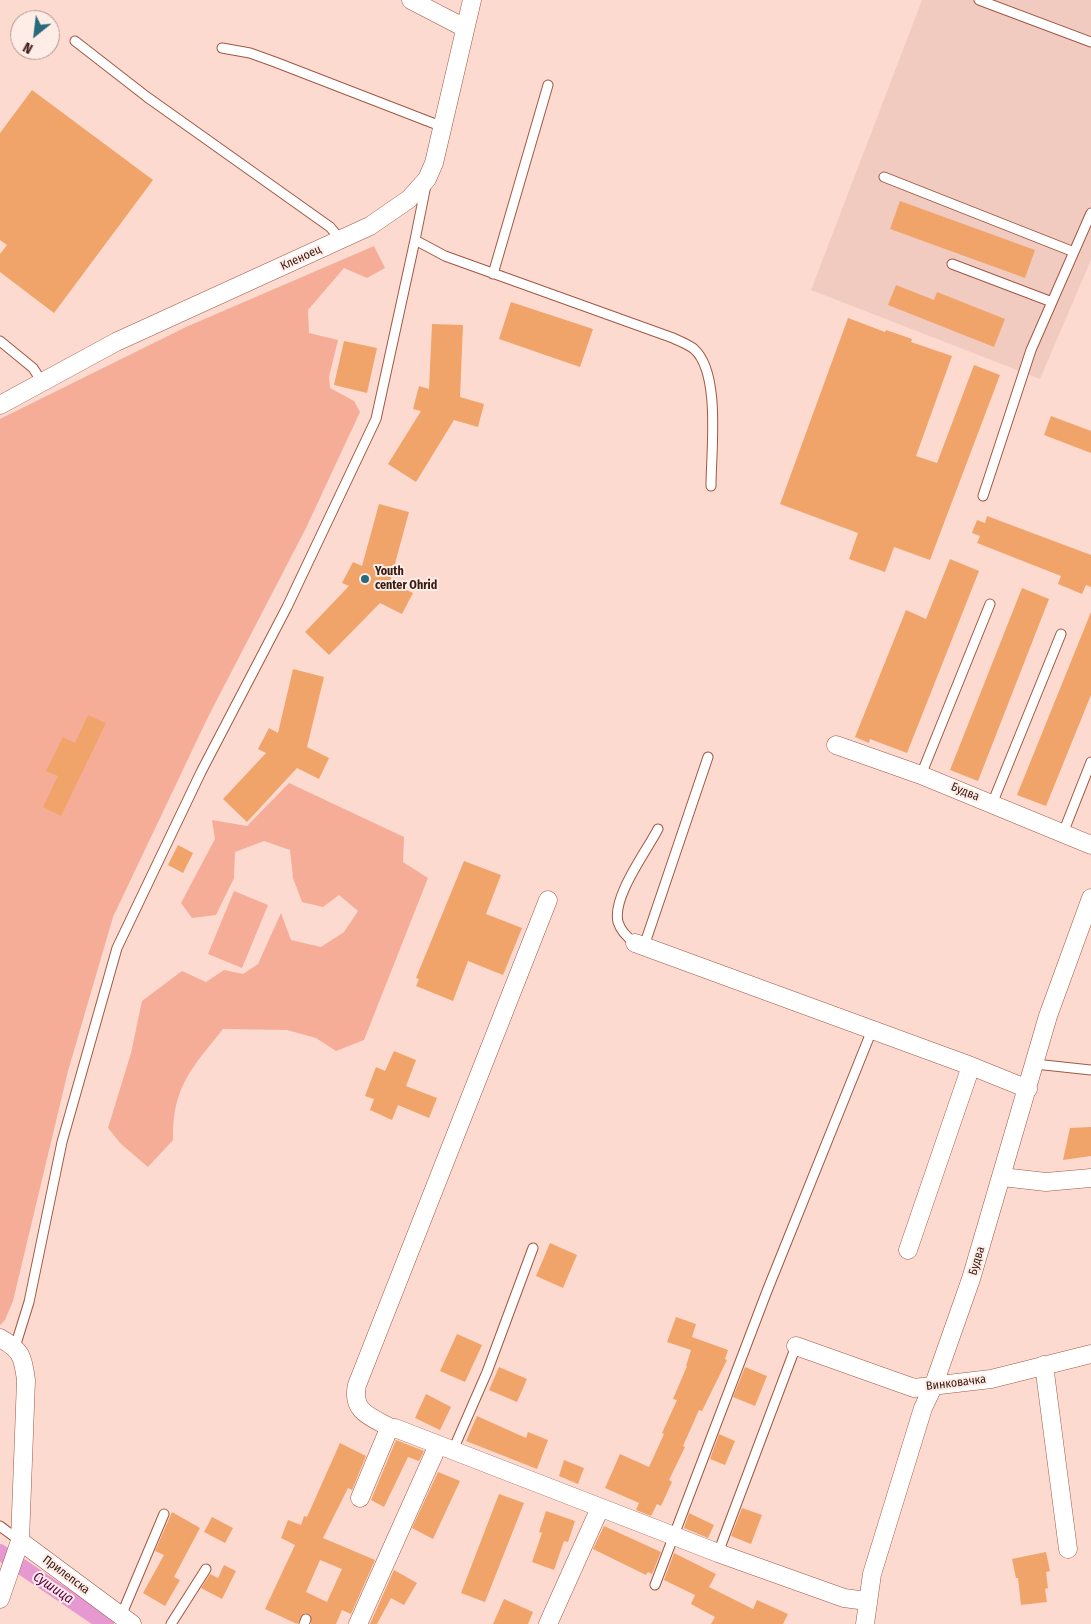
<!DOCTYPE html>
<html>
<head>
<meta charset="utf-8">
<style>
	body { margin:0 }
	#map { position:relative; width:1091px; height:1624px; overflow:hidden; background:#fddad0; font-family:"Fira Sans Condensed",sans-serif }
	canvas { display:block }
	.north { position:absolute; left:10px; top:10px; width:50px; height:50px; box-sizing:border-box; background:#feece6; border:1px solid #b09891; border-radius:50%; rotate:209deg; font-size:14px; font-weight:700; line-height:20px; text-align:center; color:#3a1b12 }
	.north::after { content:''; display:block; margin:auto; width:18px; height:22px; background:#266b7b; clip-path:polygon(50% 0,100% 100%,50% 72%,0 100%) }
</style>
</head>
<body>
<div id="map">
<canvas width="1091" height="1624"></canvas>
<div class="north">N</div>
</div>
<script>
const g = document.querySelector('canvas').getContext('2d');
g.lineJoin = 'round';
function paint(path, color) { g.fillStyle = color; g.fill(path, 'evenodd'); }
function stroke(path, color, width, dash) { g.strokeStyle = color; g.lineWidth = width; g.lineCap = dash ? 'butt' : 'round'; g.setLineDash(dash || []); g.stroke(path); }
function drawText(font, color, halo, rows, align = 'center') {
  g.font = font + ' "Fira Sans Condensed",sans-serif'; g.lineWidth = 4; g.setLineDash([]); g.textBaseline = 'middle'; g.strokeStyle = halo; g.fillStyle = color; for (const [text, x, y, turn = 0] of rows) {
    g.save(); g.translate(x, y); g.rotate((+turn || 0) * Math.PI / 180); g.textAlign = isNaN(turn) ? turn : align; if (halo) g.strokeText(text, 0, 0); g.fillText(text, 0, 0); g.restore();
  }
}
paint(new Path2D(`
	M922 0H1091V260L1040 379 811 290Z`), '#f1cbc0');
paint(new Path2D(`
	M374 246 385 268 367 278 344 268 308 310 309 333 338 340 329 377 330 388 354 401 360 412 306 528 208 717 113 917 68 1071 13 1301 5 1320 0 1325V419L186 327Z
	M289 783 404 837 403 862 428 878 364 1040 336 1051 316 1038 287 1030 223 1029C192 1068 172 1087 173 1140L148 1167 121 1144 108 1128 131 1053 142 1001 182 971 206 982 224 970 243 974 258 964 281 913 291 940 321 947 344 932 358 911 339 895 323 907 302 902 293 878 290 850 264 841 235 852 234 878 216 915 192 918 181 903 215 839 212 820 247 826Z
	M234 891 268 905 242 968 208 954Z`), '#f5ad98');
stroke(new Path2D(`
	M0 1552 106 1624`), '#e698d1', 16);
paint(new Path2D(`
	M32 90 153 180 54 313 0 272V254L7 245 0 240V133Z
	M900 201 1035 250 1025 278 890 229Z
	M896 285 934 300 937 292 1005 319 994 347 888 305Z
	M511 302 593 329 580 367 499 339Z
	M848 318 885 332 886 330 912 339 911 342 952 356 916 456 937 463 974 365 1000 375 930 560 894 547 885 572 849 559 858 533 780 504Z
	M432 324 463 325 460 397 484 404 478 427 454 420 416 482 388 464 421 411 413 409 419 386 429 389Z
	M344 341 377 348 367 393 334 385Z
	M1051 416 1091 431V453L1044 435Z
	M379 504 409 512 390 582 413 593 402 614 380 603 329 655 305 632 349 586 342 583 353 562 362 566Z
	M987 516 1091 555V587L1086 585 1082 594 1058 584 1061 576 977 543 980 536 972 533 977 520 985 523Z
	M950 559 979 571 907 753 870 739 869 743 855 737 906 610 926 619Z
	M1022 588 1049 599 978 781 950 770Z
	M1091 612V695L1046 806 1017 795Z
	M293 669 324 677 307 747 329 758 319 779 297 768 247 822 223 799 266 753 258 749 269 728 278 733Z
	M88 715 106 723 61 816 43 807 58 776 46 771 63 737 75 743Z
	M178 845 193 853 183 873 168 865Z
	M464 861 501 875 486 914 522 928 503 975 468 961 453 1001 416 986 419 979 416 978Z
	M394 1051 416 1060 406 1086 437 1098 429 1118 398 1105 392 1120 370 1110 374 1099 365 1096 376 1067 385 1071Z
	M1091 1127V1156L1063 1160 1070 1128Z
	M550 1243 577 1255 563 1288 536 1276Z
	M676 1317 696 1324 692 1337 728 1350 725 1359 727 1360 702 1411 699 1410 683 1446 685 1447 669 1480 672 1482 661 1506 657 1504 651 1516 636 1510 639 1503 605 1488 620 1454 649 1467 664 1434 662 1433 677 1400 673 1399 687 1366H686L691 1350 667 1342Z
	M457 1334 482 1345 465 1382 440 1371Z
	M499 1367 527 1379 517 1402 489 1390Z
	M745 1367 767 1376 755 1406 733 1397Z
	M426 1394 451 1407 440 1430 415 1418Z
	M477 1416 526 1438 528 1432 548 1440 537 1469 466 1441Z
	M719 1434 735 1441 725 1465 710 1459Z
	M396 1440 424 1451 419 1461 408 1457 384 1507 371 1500Z
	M340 1443 366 1456 352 1490 348 1488 323 1538 375 1560 351 1614 342 1610 336 1624H311V1616L305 1613 297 1624 265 1609 295 1545 281 1538 288 1520 301 1525 304 1516 307 1517ZM320 1560 342 1569 327 1602 306 1592Z
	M564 1460 584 1468 578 1484 559 1476Z
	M438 1472 460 1481 433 1539 412 1528Z
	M499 1494 524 1503 485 1602 461 1593Z
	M742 1508 762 1515 751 1544 731 1536Z
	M546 1511 575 1521 568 1542 564 1541 554 1570 532 1562 542 1533 539 1532Z
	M172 1512 200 1528 174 1577 180 1580 165 1606 143 1593 164 1555 155 1551Z
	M689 1513 714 1525 708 1538 684 1528Z
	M212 1517 233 1528 225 1543 204 1532Z
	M604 1526 661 1552 652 1574 648 1572 646 1575 593 1549Z
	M1046 1552 1050 1571 1046 1572 1048 1588 1045 1589 1047 1602 1021 1605 1018 1578H1016L1012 1559Z
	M674 1553 716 1574 709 1587 753 1609 757 1600 788 1614 783 1624H711L715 1617 691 1604 695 1595 664 1580Z
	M224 1565 236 1571 222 1599 201 1588 210 1574 218 1578Z
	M394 1570 417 1583 404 1605 391 1598 377 1624H370Z
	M504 1599 533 1612 528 1624H493Z`), '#f1a46a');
const service = new Path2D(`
	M979 0 1091 42
	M75 41 147 97 330 227 341 240
	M222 48 250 53 275 62 443 127
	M884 177 1074 252
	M426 185 415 240 445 256 673 338C679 341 688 344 694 349 721 373 711 451 711 486
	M952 264 1052 302
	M493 274 548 85
	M0 341 33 368 42 382
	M983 496 1031 350 1091 213
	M921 775 990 604
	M992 804 1061 634
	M1063 833 1091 762
	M635 943C628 938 621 932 618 922 612 897 646 852 658 829
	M644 946 708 757
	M1035 1064 1091 1070
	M15 1347 29 1302 62 1142 117 948 201 772 287 607 376 419 415 240
	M453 1450 487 1372 533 1248
	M0 1526 20 1541
	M718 1553 796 1346
	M655 1585 767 1291 872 1030
	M121 1616 164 1514
	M171 1624 206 1569
	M304 1624 306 1619`);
const minor = new Path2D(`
	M411 0 465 28
	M0 405 116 342 370 226 409 199 427 179 434 163 472 0
	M836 745 921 775 1091 845
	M635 943 971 1066 1028 1089
	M1002 1177 1046 1182 1091 1178
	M908 1250 971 1066
	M0 1338C21 1350 23 1356 26 1380L20 1541 0 1599
	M796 1346 914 1388 991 1379 1091 1354
	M1044 1365 1068 1549
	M391 1428C371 1417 351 1412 357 1385L548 900
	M360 1498 388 1431 395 1428 718 1553 844 1598 867 1601
	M20 1541 132 1624
	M358 1624 438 1445
	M548 1624 600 1508
	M865 1624 872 1574 923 1408 933 1387 971 1279 1048 1016 1091 898`);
stroke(service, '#a25741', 11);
stroke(minor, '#a25741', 19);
stroke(service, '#fff', 9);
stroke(minor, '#fff', 18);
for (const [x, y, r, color] of [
	[365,579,5,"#266b7b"]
]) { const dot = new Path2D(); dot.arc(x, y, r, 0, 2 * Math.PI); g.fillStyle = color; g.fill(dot); stroke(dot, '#feece6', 2); }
drawText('12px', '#3a1b12', '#feece6', [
	["Кленоец",301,258,-25],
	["Будва",965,792,22],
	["Будва",977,1261,-73],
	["Винковачка",956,1383,-7],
	["Прилепска",66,1575,37]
]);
drawText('bold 12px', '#3a1b12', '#feece6', [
	["Youth",375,572],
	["center Ohrid",375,586]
], 'left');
drawText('italic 14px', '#610152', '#feece6', [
	["Сушица",53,1588,34]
]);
</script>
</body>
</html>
